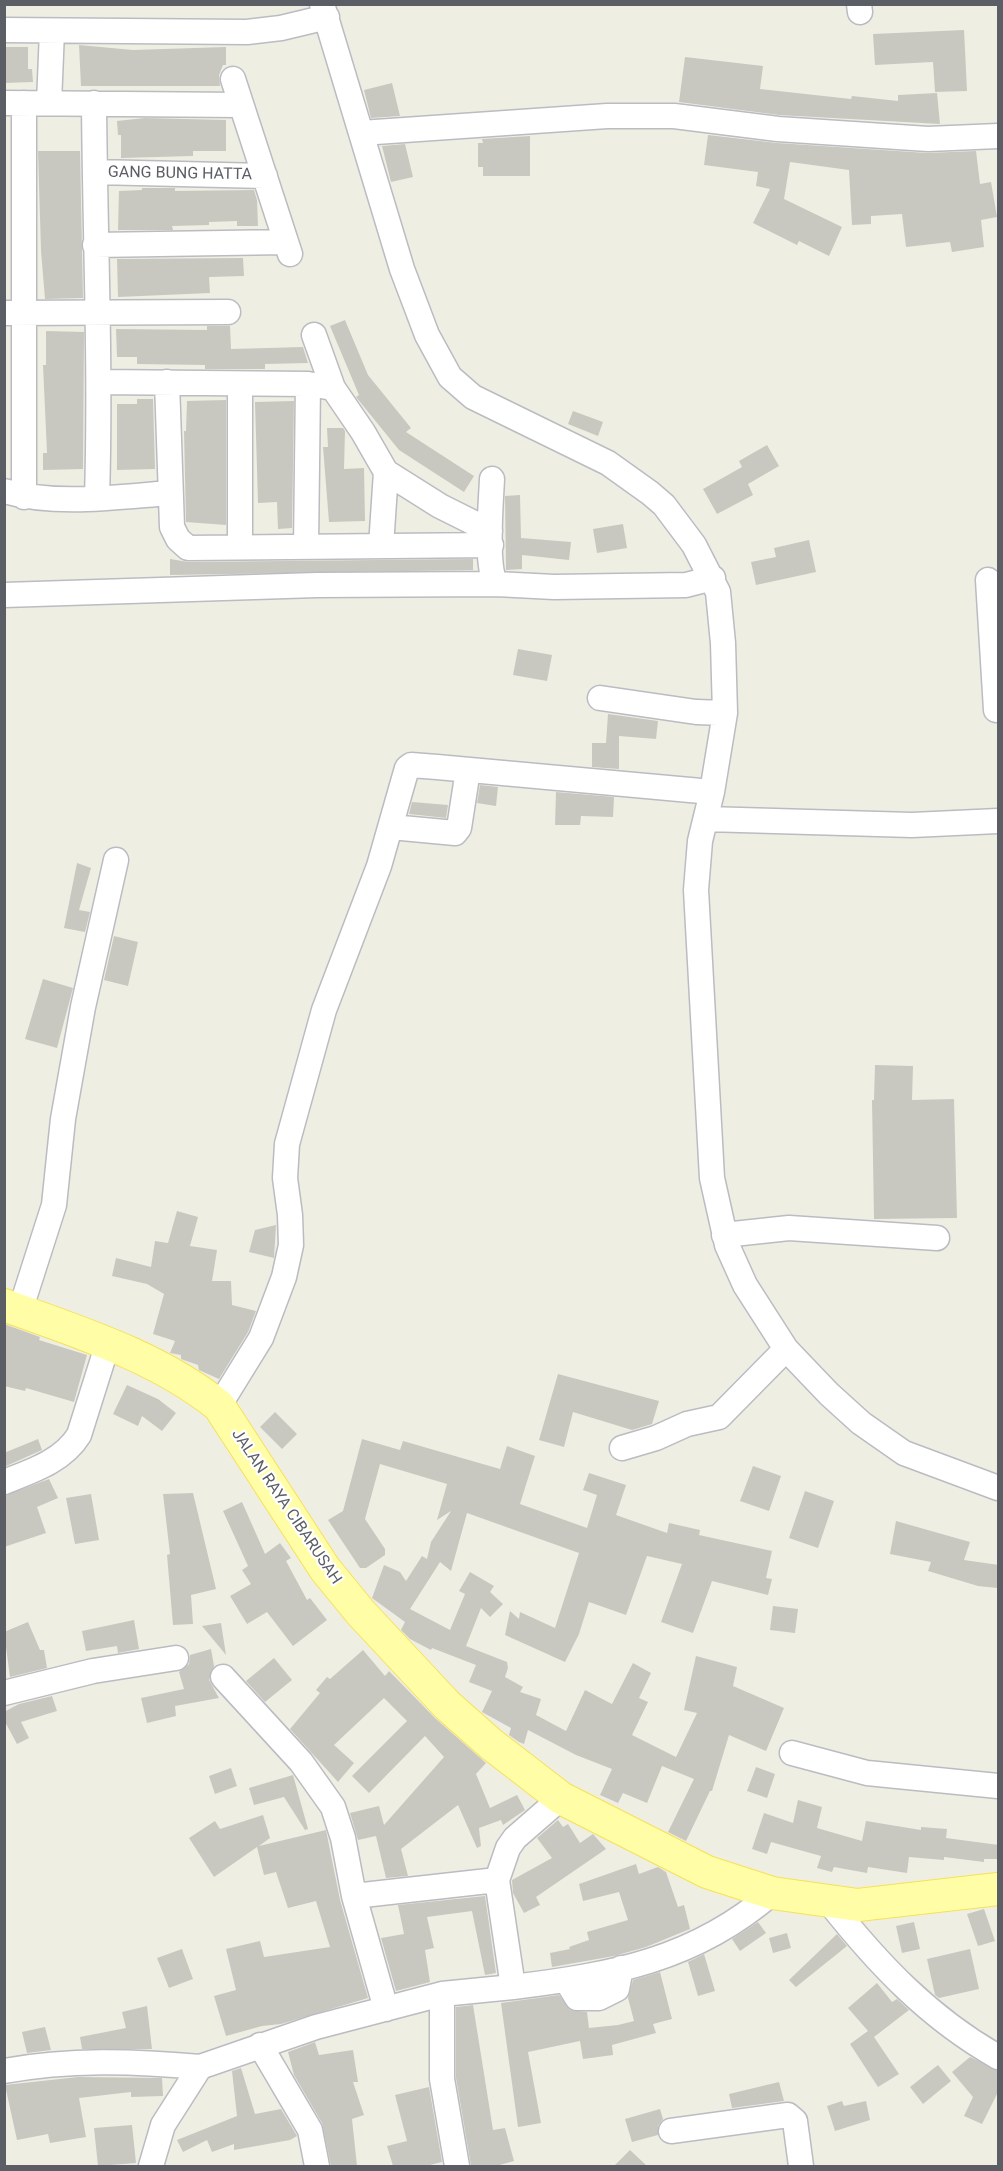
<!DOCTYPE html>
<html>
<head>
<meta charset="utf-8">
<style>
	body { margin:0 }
	#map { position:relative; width:1003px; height:2171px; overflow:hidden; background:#efeee3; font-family:Roboto,sans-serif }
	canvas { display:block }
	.frame { position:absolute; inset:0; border:6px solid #5b5e64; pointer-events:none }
</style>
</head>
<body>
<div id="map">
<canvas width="1003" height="2171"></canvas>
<div class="frame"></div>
</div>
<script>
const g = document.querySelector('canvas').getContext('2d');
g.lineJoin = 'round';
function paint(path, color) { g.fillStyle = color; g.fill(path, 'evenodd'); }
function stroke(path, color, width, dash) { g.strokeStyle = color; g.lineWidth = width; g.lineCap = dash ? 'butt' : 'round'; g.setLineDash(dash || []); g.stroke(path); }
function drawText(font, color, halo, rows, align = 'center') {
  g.font = font + ' Roboto,sans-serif'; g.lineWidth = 4.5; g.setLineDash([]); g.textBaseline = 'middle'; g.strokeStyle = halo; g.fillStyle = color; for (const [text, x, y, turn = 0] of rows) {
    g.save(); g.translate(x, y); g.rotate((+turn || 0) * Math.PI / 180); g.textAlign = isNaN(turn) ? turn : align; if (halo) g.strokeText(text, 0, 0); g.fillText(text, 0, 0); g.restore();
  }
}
paint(new Path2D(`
	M964 30 967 91 935 92 933 62 875 65 873 34Z
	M79 45 133 50 226 47V65H223L219 75 220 86H81Z
	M4 47H28V69H32L33 82 4 83Z
	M685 57 763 66 760 89 851 99 852 96 898 101V95L937 93 940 124 779 115 679 102Z
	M392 83 400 116 371 118 364 90Z
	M145 118 226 120V151H193V156L121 158V135H118L117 121Z
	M708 135 777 143 927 153 976 151 980 184 991 182 997 217 981 220 984 247 952 252 950 242 906 247 902 214 871 216V224L852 225 849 170 790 162 784 199 842 227 829 256 799 241 797 245 753 223 770 189 756 186 758 172 704 165Z
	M530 136V176H483V167H478V143H483L482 139Z
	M405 144 413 177 391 182 382 146Z
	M38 151H80L83 298 45 299 41 251Z
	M142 188H175V191L254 190 257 200 258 226H237V221L209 222V225L172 226 173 230H118L119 191 142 190Z
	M243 258 244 276 209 277 210 293 118 297 117 259Z
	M345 320 368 375 411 428 406 432 474 476 464 492 399 450 356 397 359 395 330 326Z
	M207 326H230L231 349 303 347 308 363 265 364V369H205V365L137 364V357H117L116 329 207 330Z
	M46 331 84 332 83 469 43 470V453H47L43 365H46Z
	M137 399H153L155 469 117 470V404H137Z
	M226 400V525L186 522 184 431H186L187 401Z
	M294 401 292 528 278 529 277 502 258 503 255 402Z
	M573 411 603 422 598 436 568 424Z
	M327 428H343L345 431 344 469 364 468 365 521 329 522 323 447H328Z
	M767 445 779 466 748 484 753 495 717 514 703 489 742 467 739 461Z
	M520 495 521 538 571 542 569 560 522 555V569L506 570 505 496Z
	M623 524 627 548 597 553 593 529Z
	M809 540 816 572 756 585 751 562 776 557 774 548Z
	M170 559 188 562 473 559V570L170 575Z
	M518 649 552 655 547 681 513 675Z
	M608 714 658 721 656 739 619 736V769L592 767V743H606Z
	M480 785 498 787 496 806 477 803Z
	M556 792 614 797 613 817 581 816 580 825H555Z
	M412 802 448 805 446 818 409 814Z
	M77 863 91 868 79 910 90 912 85 932 64 928Z
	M114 936 138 942 128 986 104 980Z
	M43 979 73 988 57 1048 25 1039Z
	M875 1065 913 1066 912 1100 954 1099 957 1218 874 1219 872 1100H874Z
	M177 1211 198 1217 190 1246 217 1250 212 1281H231L232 1305 256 1311 248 1332 219 1379 199 1370 198 1365 181 1359V1355L170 1353 175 1341 153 1334 164 1294 147 1284 112 1276 116 1258 151 1267 155 1241 168 1243Z
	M276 1225 274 1258 249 1252 255 1230Z
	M4 1324 40 1337 39 1340 87 1355 74 1402 26 1388 25 1391 4 1386Z
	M558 1374 659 1401 652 1424 632 1430 573 1412 564 1447 539 1440Z
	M127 1385 158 1399 176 1413 162 1431 142 1416 138 1426 113 1414Z
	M275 1412 297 1434 282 1449 260 1427Z
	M38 1439 42 1450 4 1467V1453Z
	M362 1439 400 1450 403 1441 500 1469 507 1446 535 1456 520 1504 587 1528 597 1495 583 1490 589 1473 626 1485 616 1515 667 1533 669 1523 700 1530 699 1535 772 1551 766 1578 772 1579 768 1595 712 1581 693 1633 661 1622 682 1564 647 1556 626 1615 589 1602 579 1634 565 1662 505 1635 510 1611 519 1619 520 1612 555 1628 579 1553 467 1513 451 1571 440 1562 410 1609 450 1630 465 1594 459 1591 470 1572 494 1586 490 1592 503 1604 490 1617 481 1608 466 1646 507 1662 508 1668 505 1677 523 1687 520 1692 541 1699 536 1715 566 1731 585 1690 612 1704 633 1663 651 1673 639 1698 648 1702 632 1735 676 1757 697 1713 684 1710 696 1656 737 1667 733 1686 784 1708 766 1751 729 1735 712 1791H710L686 1841 668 1832 694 1779 662 1766 647 1803 623 1793 618 1803 600 1795 612 1769 576 1755 528 1730 524 1744 519 1742 509 1735 511 1728 482 1712 492 1691 469 1682 476 1665 432 1648 431 1650 410 1639 401 1630 405 1622 372 1598 384 1565 400 1572 406 1581 422 1556 427 1559 431 1542 451 1511 437 1520 447 1484 380 1464 365 1519 385 1549V1555L366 1568H360L328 1520 343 1511Z
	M753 1466 781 1476 769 1511 740 1501Z
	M49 1479 58 1498 37 1507 46 1533 4 1547V1496Z
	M805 1491 834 1501 818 1548 789 1538Z
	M193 1493 216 1589 191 1595 193 1624 173 1625 167 1555 170 1554 163 1494Z
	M91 1494 99 1540 75 1544 66 1498Z
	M242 1502 265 1554 280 1543 291 1558 286 1561 307 1600 310 1598 327 1620 293 1646 267 1612 247 1624 230 1596 251 1584 242 1570 248 1566 223 1511Z
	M896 1521 970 1542 964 1560 999 1565 997 1588 978 1586 928 1571 931 1562 890 1554Z
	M773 1606 798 1609 795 1633 770 1630Z
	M134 1620 139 1649 118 1653 117 1646 86 1651 82 1631Z
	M28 1622 40 1650H44L47 1668 10 1677 4 1632Z
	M221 1623 226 1655 202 1626Z
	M211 1649 214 1666 209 1680 219 1698 175 1706 176 1716 147 1723 141 1698 184 1689 179 1672 189 1664 190 1655Z
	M363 1650 385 1676 389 1671 435 1718 486 1763 476 1774 490 1808 517 1795 525 1810 503 1825 501 1820 479 1828 481 1846 477 1848 458 1805 401 1849 408 1876 386 1878 376 1836 358 1840 350 1813 379 1806 384 1825 444 1757 425 1736 369 1793 352 1776 407 1721 384 1698 334 1745 354 1763 338 1782 290 1729 320 1693 316 1690 327 1677 330 1679Z
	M274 1658 292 1680 265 1702 246 1681Z
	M52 1696 57 1711 21 1722 29 1738 17 1744 4 1720V1712L19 1704Z
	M756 1767 775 1774 767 1798 747 1791Z
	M231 1768 237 1786 215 1794 209 1776Z
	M293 1775 308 1829 305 1830 284 1797 254 1805 249 1788Z
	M798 1800 822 1807 817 1828 862 1841 866 1821 921 1830V1827L947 1829 946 1838 999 1845V1859H984V1862L944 1857V1860L909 1857 907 1873 868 1867 867 1873 834 1867 832 1872 817 1868 821 1856 771 1842 767 1854 752 1849 764 1813 793 1823Z
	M263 1815 270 1838 259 1846 326 1830 340 1900 368 1998 281 2024 262 2026 226 2036 214 1996 236 1990 226 1949 260 1941 264 1957 330 1947 316 1901 288 1908 276 1872 264 1875 257 1847 214 1877 189 1838 215 1821 220 1829Z
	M558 1820 563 1827 568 1824 580 1843 593 1834 606 1849 536 1897 540 1905 524 1913 513 1893 512 1880 552 1858 537 1838Z
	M636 1864 639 1874 658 1867 666 1872 678 1907 684 1905 690 1929 646 1947 614 1956 552 1967 550 1953 570 1949 569 1947 589 1940 587 1932 628 1920 619 1892 583 1901 579 1884Z
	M485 1896 496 1973 485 1975 472 1911 427 1917 434 1948 425 1950 430 1982 396 1991 381 1938 404 1934 398 1905Z
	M984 1909 995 1941 978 1946 967 1914Z
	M758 1922 766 1933 740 1951 732 1939Z
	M914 1922 920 1949 902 1953 896 1926Z
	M787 1933 791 1948 773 1953 769 1938Z
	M837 1934 847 1946 796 1987 789 1980Z
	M182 1949 193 1979 169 1988 157 1958Z
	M970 1949 979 1989 939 1998 935 1995 927 1959Z
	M704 1954 715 1991 698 1996 688 1962Z
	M660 1972 672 2019 653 2024 656 2033 612 2045 613 2055 583 2059 580 2041 528 2052 541 2123 518 2127 501 2003 559 1995 570 2010 587 2012 589 2028 618 2025 634 2021 628 1998 633 1980Z
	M877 1983 892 2002 897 1999 909 2010 874 2037 899 2074 878 2087 850 2044 868 2031 848 2008Z
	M473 2005 493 2130 505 2128 514 2161 496 2166H471L456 2078V2007Z
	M147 2006 152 2049H82L80 2037 126 2028 122 2012Z
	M45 2027 51 2050 27 2053 22 2032Z
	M315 2042 319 2055 353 2050 358 2082H353L364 2115 352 2119 357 2166H331L322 2123 294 2075 288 2052Z
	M970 2057 999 2071V2090L982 2124 964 2116 973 2097 952 2072Z
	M938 2065 951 2081 923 2104 910 2087Z
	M241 2068 255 2114 281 2109 297 2136 290 2140 234 2150V2144L212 2152 207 2140 183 2152 177 2140 237 2116 232 2071Z
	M78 2077 162 2078 163 2096 131 2097V2092L79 2098 86 2137 50 2143 48 2134 17 2140 5 2085Z
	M779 2082 784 2101 732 2108 729 2094Z
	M429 2087 442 2162 426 2166H393L387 2146 407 2141 395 2095Z
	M842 2101 844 2106 866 2101 870 2120 835 2131 827 2106Z
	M660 2109 663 2119 658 2126V2135L632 2142 625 2119Z
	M132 2125 136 2163 98 2166 94 2128Z
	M630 2150 647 2166H614Z`), '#c9c8c0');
const minor = new Path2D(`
	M322 4 402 269 427 335 450 377 473 397 608 463 650 493 664 505 694 545 718 592 723 643 725 713 712 792 700 841 696 890 712 1178 727 1245 745 1285 786 1349 829 1394 861 1423 904 1453 998 1488
	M859 4 860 12
	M4 30 247 32 281 28 327 17
	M233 79 290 254
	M4 103 241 105
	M49 103 52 31
	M94 103C95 235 101 366 97 498
	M361 133 607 116H674L778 129 928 139 998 136
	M95 172 265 176
	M95 245 286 242
	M4 313 228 312
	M314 335 333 388 363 432 386 472 440 506 490 531
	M100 382 308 384 333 388
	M167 382 172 527 178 539 188 548 491 545
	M240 384V547
	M492 479C491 502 485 566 496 584L554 587 686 585 713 578
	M4 491C57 506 117 497 170 493
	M24 497V103
	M306 546 308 384
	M381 546 386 472
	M988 580 996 710
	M4 595 317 585 496 584
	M600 698 696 712 725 713
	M706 819 912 825 998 821
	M391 827 455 833 459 828 468 770
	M724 1235 789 1228 937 1238
	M20 1311 54 1205 63 1119 83 1007 116 860
	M219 1406 261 1338 284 1277 291 1245 290 1215 285 1178 287 1144 324 1010 379 866 407 768 411 765 437 767 712 792
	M622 1448 656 1438 687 1424 719 1417 786 1349
	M4 1482C32 1471 63 1461 79 1435L108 1343
	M223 1677 301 1762 333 1807 343 1838 354 1896 386 2009
	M4 1693 93 1671 176 1658
	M792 1753 867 1773 998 1786
	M354 1896 497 1880
	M829 1902C878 1964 929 2018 998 2057
	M566 1980 577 1998H599L617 1989 621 1968
	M513 1987C611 1975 695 1960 772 1893
	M442 1994V2079L457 2166
	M260 2045 310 2130 317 2166
	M4 2071C70 2059 133 2061 200 2067
	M671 2131 788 2115 795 2121 801 2166
	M151 2166 163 2125 200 2067 316 2027 442 1994 513 1987 497 1880 508 1848 515 1838 561 1798`);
const major = new Path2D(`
	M4 1305C78 1332 157 1356 219 1406L325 1569 361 1613 447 1705 491 1744 561 1798 707 1872 772 1893 858 1905 998 1889`);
stroke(minor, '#bbbcc2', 27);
stroke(major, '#f7e154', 34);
stroke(minor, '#fff', 24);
stroke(major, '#fffea7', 32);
drawText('16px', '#5b5e64', '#fff', [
	["GANG BUNG HATTA",180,174,1],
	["JALAN RAYA CIBARUSAH",286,1507,56]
]);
</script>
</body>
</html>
